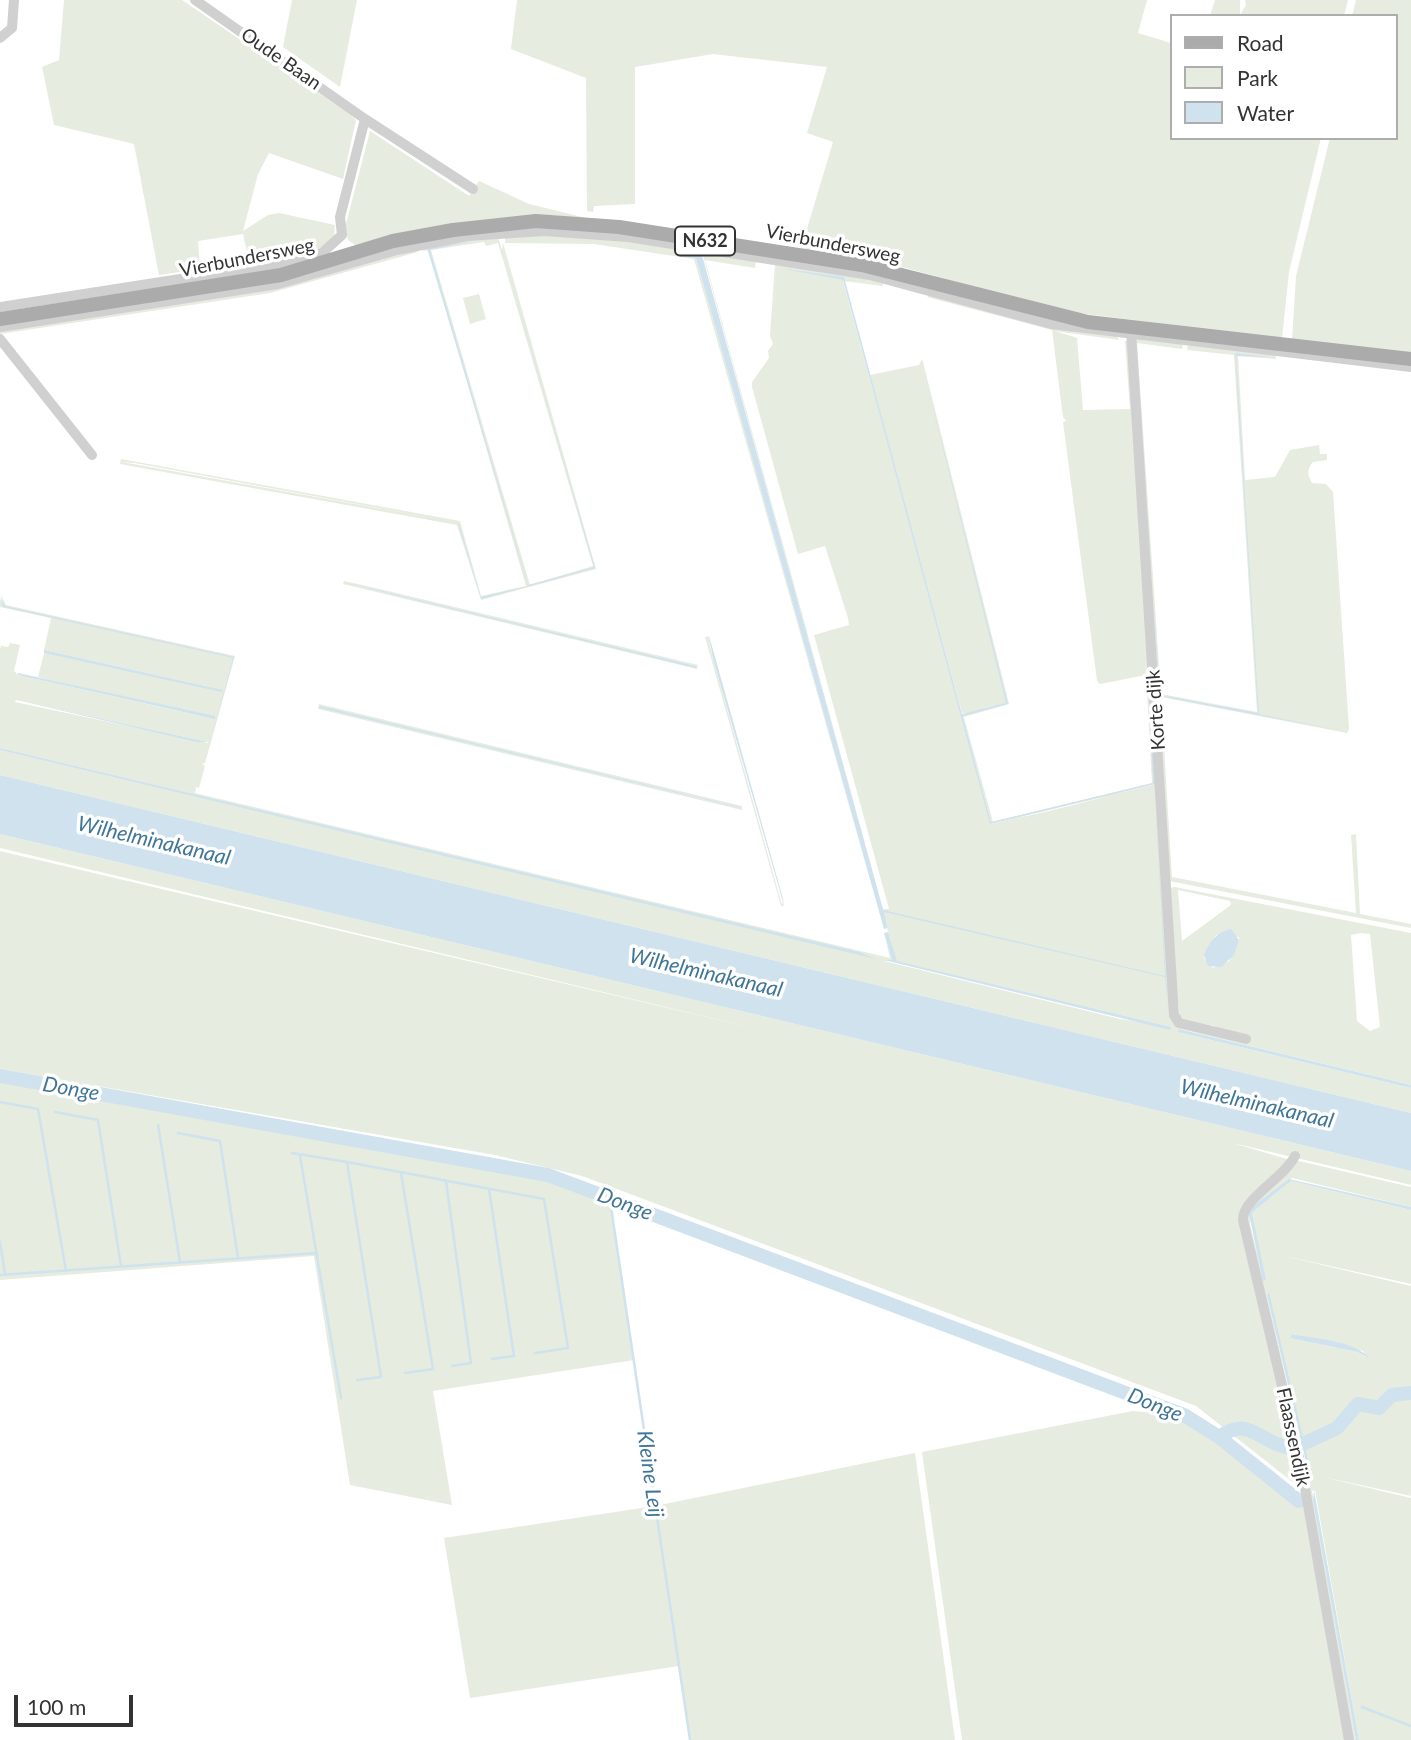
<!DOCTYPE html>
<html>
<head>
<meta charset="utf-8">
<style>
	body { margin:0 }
	#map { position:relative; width:1411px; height:1740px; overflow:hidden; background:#fff; font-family:Lato,sans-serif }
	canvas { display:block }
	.legend { position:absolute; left:1170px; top:14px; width:228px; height:126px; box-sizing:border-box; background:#fff; border:2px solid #adadad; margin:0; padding:9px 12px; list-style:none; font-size:21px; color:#333 }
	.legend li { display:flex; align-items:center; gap:14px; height:35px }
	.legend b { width:35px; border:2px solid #adadad }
	.scale { position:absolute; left:14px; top:1695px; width:119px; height:32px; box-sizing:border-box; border:4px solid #333; border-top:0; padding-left:9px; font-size:21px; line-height:24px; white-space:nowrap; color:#333; -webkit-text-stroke:5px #fff; paint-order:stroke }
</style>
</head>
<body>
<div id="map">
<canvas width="1411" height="1740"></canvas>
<ul class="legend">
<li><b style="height:9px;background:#ababab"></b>Road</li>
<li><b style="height:19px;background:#e6ecdf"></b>Park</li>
<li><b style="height:19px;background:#cfe2ee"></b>Water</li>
</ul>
<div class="scale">100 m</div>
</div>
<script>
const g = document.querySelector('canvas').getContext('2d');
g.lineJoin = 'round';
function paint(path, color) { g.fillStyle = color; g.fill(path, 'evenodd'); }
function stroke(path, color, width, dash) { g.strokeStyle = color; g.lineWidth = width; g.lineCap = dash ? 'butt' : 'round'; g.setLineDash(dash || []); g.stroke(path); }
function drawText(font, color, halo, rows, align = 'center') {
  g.font = font + ' Lato,sans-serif'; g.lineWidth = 7; g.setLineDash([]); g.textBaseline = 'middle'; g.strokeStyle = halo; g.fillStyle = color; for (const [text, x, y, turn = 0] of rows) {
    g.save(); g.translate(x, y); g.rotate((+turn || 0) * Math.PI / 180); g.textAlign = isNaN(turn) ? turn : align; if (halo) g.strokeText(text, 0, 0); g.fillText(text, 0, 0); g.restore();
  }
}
paint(new Path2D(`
	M64 0H182L351 115 356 120 343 179 269 153 258 174 243 231 268 215 279 213 335 225 334 237 315 252 249 261 243 234 198 241 200 269 159 275 134 144 54 125 42 67 59 60Z
	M292 0H357L340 87 283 47Z
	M517 0H1147L1138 33 1171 43V138H1321L1289 272 1282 339 1063 311 888 263 801 249 833 142 807 133 827 67 713 54 635 67V204L594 206 593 212 587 211 586 78 511 49Z
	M1215 0H1240V15L1246 5 1245 0H1348L1344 16H1210Z
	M1356 0H1411V355L1292 340 1296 276 1330 138H1395V16H1352Z
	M370 131 469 196 479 181 529 204 586 218C504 214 434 226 355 245L348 240 345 228Z
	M496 235H588L756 260 755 268 705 260 883 909H889L814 635 849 625 848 618 825 546 798 554 752 387V382L769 358 768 351 773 344 770 336 775 264 882 280 883 286 843 281 991 824 1152 785 1154 783 1152 784C1100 797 1045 815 991 822L963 715 967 713H962L870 375 919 365 922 359 923 362 1009 704 964 717 993 822 1152 783 1146 675 1100 684 1097 681 1063 422 1066 421 1063 417 1052 330 927 297 932 293 1117 336 1119 340 1055 331 1077 338 1083 410 1130 409 1125 341H1129L1174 1021 1214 1029 1215 1026 1180 1020 1167 888 1175 887 1411 933V1085L1180 1029 1178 1032 1411 1088V1113L0 775V750L877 957 0 748V649L1 646 8 647 10 643 20 645 14 671 18 675 214 719 38 677 44 653 223 690 44 650 51 618 0 607V599L4 606 0 593 6 605 235 656 205 763 202 764 205 766 199 788 196 787 195 793 890 958 884 933 892 960 884 961 1120 1019 1171 1027 896 961 703 255 687 256 696 258 884 929 694 259 594 244 505 243V237H498L502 250 503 243 596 569 481 600 457 525 120 464 121 459 460 521 481 596 526 586 429 250 423 251 422 246ZM484 242 486 246 498 243 593 566 530 585 431 250ZM122 462 135 463 449 521ZM16 700 208 742V743L15 702ZM1178 890 1230 901 1231 905 1182 941ZM1361 933 1370 934 1380 1027 1370 1031 1357 1021 1351 935ZM1216 935 1239 937V940L1229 961 1213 968 1204 958Z
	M417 250 418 252 270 293 0 334V329Z
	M479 294 486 319 470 324 463 298Z
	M1133 338 1183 343 1182 349 1137 343 1161 694 1257 712 1234 355 1187 350 1188 344 1275 354 1276 359 1238 356 1245 480 1275 477 1290 450 1319 445 1320 454H1327V460L1313 462C1307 469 1307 474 1312 483L1326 484 1333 492 1349 729 1347 733 1161 697 1172 877 1356 913 1351 835 1356 834 1360 914 1411 924V928L1169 881Z
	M344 581 371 587 698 665 697 669 343 584ZM353 585 370 588 696 666V667Z
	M709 636 784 906H781L705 637ZM708 636 783 899 782 905 713 659Z
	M319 704 742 806V810L318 709ZM322 707 740 807V808L319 708Z
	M0 834 1411 1171V1185L1233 1143 1290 1160 1244 1206 1304 1491 1196 1406 582 1176 495 1155 0 1069V851L779 1034 0 848Z
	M0 1078 505 1167 569 1183 610 1201 634 1360 433 1391 452 1505 350 1485 314 1256 0 1280Z
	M1295 1160 1411 1187V1207L1292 1178 1253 1206 1250 1224 1264 1281 1252 1213 1287 1184 1292 1181 1411 1210V1284L1276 1254 1411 1286V1496L1319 1476 1411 1498V1740H1359L1315 1490 1312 1491 1356 1740H1350L1321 1581 1244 1216ZM1267 1292 1308 1459 1305 1461 1267 1295ZM1292 1334 1363 1351 1366 1357 1357 1352 1290 1338Z
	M1159 1401 1210 1426 1302 1498 1345 1740H962L922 1452 1133 1411 1152 1413Z
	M915 1453 955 1740H690L679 1666 470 1698 444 1538 655 1506Z`), '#e6ecdf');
paint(new Path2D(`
	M478 240 430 250 528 585 594 567 500 243 595 568 482 599 481 598 458 524H459L481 597 528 586 427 248Z
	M687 252 702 255 883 910 1165 976 1155 795 1168 1009 1165 977 884 912 887 928 884 929 696 258 687 257Z
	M778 268 844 277 962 714 1006 703 921 360 1008 704 963 716 991 822 1153 783 1148 684 1155 784 990 824 843 280Z
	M1235 353 1272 357 1236 356 1259 714 1346 732 1159 696 1152 580 1160 695 1258 713Z
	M345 583 370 588 696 666V668Z
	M0 597 5 606 234 657 205 761 233 658 3 607Z
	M709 636 783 899 784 905 713 659Z
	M44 650 223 690 222 692 44 653Z
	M18 673 215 716V719L18 675Z
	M16 700 208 742H197Z
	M320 706 740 807V808L319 708Z
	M0 748 859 952 876 959 0 750Z
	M0 775 1411 1113V1171L0 834Z
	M1231 929 1239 940 1234 955 1221 967 1208 966 1204 955C1209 942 1217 932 1231 929Z
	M888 932 897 961 1171 1027 1170 1030 884 960H892L884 933Z
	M1179 1029 1411 1085V1088L1178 1032Z
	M1289 1179 1411 1207V1210L1292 1181 1287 1184 1252 1213 1266 1280 1263 1281 1249 1214 1253 1206Z
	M1269 1292 1308 1459 1306 1462 1267 1295Z
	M1292 1334C1314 1339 1354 1340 1369 1358L1357 1352 1290 1338Z
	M1314 1490 1359 1740H1356L1313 1500Z`), '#cfe2ee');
stroke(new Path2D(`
	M0 1102 38 1109 66 1271
	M55 1112 98 1120 121 1266
	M158 1125 180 1262
	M178 1133 220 1141 238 1258
	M292 1153 347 1162 381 1377 357 1380
	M300 1156 341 1398
	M347 1162 544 1199 568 1348 535 1353
	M401 1173 433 1369 405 1373
	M446 1181 471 1363 452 1366
	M489 1189 514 1356 492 1359
	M609 1196 610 1201
	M611 1207 690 1740
	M0 1242 5 1274
	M0 1275 316 1253
	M1362 1707 1411 1726`), '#cfe2ee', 2.5);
stroke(new Path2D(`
	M0 1076 548 1175 1184 1415 1219 1437 1299 1501
	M1219 1437C1250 1416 1256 1440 1286 1447
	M1303 1444 1337 1428 1358 1404 1379 1408 1392 1395 1411 1393`), '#cfe2ee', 14);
stroke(new Path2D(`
	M195 0 365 119 473 189
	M0 38 12 28 14 0
	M0 307 283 263 322 253 342 235 340 217 365 119
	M0 327 278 284 397 250 467 236 544 231 628 237 870 275 1051 324 1411 367
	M1131 331 1174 1015 1179 1023 1246 1039
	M0 339 92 455
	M1295 1156C1283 1179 1242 1199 1243 1220L1302 1471 1349 1740`), '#d0d0d0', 10);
stroke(new Path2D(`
	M0 319 281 275 393 241 453 230 536 221 619 227 862 265 1088 322 1411 359`), '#ababab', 14);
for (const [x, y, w] of [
	[705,241,60]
]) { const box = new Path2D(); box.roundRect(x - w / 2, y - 14.5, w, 29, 5); g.fillStyle = '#fff'; g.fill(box); stroke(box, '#333', 2); }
drawText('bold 18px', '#333', null, [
	["N632",705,241]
]);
drawText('19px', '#333', '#fff', [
	["Oude Baan",281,59,35],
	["Vierbundersweg",833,244,11],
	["Vierbundersweg",247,258,-11],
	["Korte dijk",1156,710,-94],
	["Flaassendijk",1293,1437,78]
]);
drawText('italic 21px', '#3f7597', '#fff', [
	["Wilhelminakanaal",154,841,13],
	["Wilhelminakanaal",706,973,13],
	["Donge",71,1089,10],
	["Wilhelminakanaal",1257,1104,13],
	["Donge",625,1204,21],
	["Donge",1155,1405,22],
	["Kleine Leij",650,1474,82]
]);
</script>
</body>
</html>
